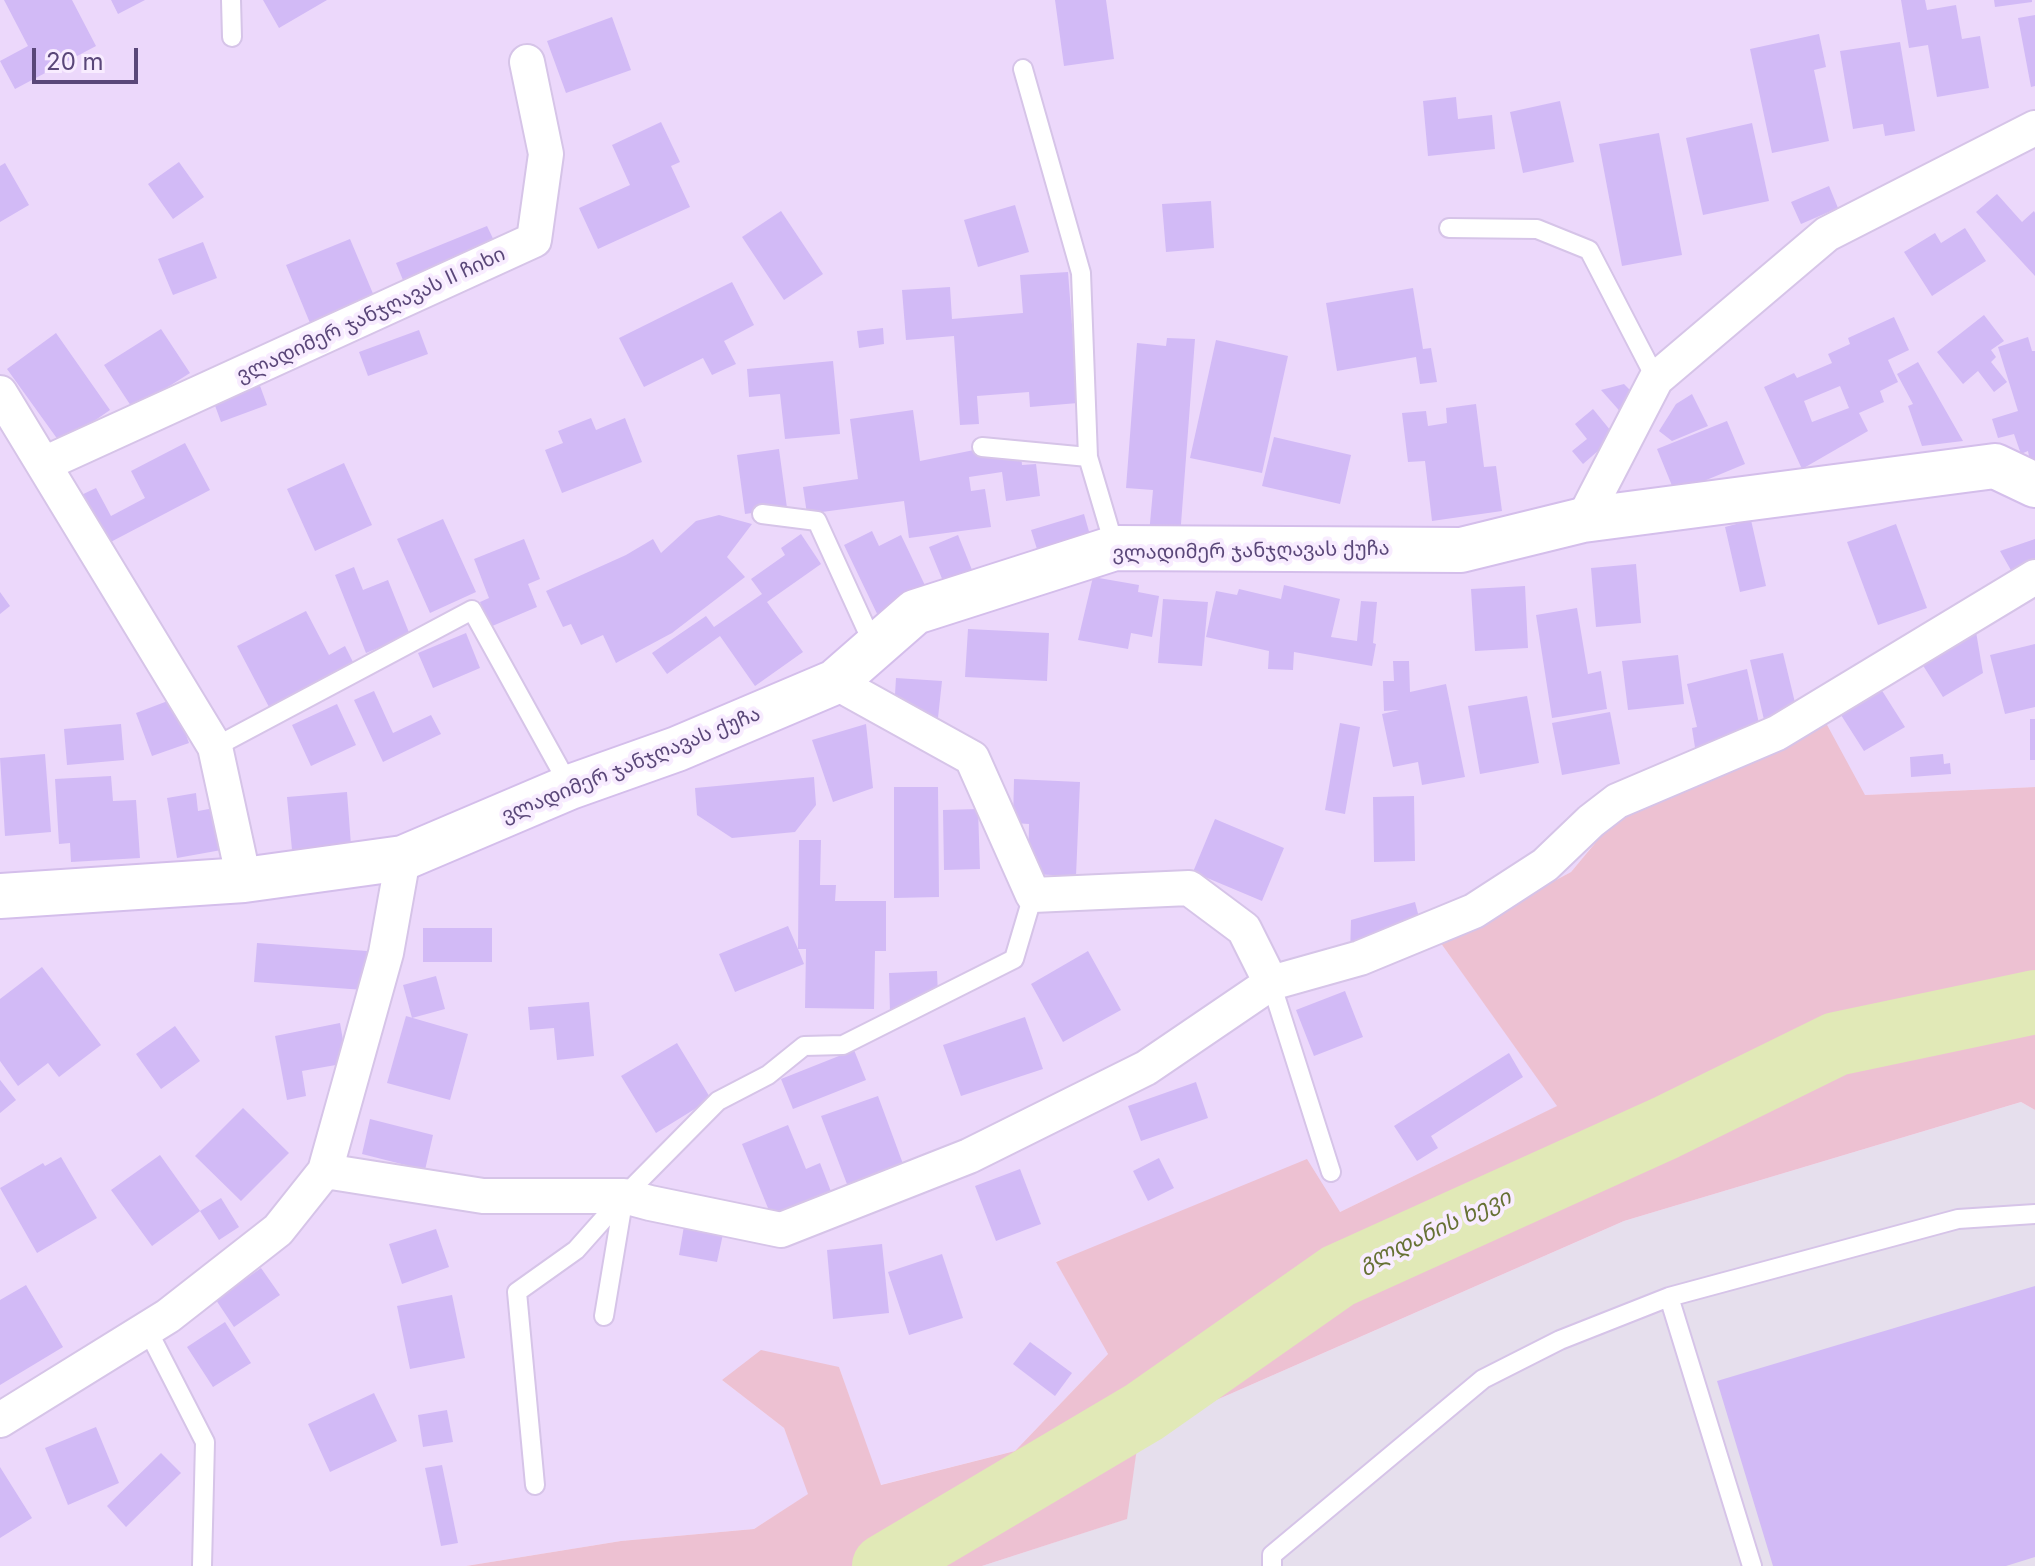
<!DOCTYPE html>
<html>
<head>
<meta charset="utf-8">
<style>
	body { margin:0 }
	#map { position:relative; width:2035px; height:1566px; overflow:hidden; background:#f4e4fe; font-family:Inter,sans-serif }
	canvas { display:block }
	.scale { position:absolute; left:32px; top:48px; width:106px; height:36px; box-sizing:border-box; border:4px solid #5a4779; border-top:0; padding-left:10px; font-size:24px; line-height:28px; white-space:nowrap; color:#5a4779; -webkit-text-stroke:6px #f8ecff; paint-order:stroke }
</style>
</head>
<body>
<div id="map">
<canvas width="2035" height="1566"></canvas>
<div class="scale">20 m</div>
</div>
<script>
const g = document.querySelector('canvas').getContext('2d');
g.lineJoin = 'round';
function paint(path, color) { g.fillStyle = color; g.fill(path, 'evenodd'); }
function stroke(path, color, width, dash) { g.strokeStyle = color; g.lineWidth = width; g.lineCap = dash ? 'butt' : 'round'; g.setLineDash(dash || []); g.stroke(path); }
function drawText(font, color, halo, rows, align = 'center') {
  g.font = font + ' Inter,"Noto Sans Georgian",sans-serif'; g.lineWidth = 8; g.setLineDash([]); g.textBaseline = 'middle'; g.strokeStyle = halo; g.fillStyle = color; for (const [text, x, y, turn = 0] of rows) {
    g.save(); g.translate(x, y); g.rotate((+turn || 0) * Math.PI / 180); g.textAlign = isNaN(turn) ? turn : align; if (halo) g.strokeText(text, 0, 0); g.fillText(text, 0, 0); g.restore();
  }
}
paint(new Path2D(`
	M0 0H2035V787L1865 795 1621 812 1571 872 1440 942 1558 1106 1340 1212 1056 1261 1108 1354 1015 1451 880 1485 839 1367 722 1380 784 1428 809 1494 754 1529 621 1541 466 1566H0Z`), '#ecd8fb');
paint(new Path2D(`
	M2021 1102 2035 1110V1566H982L1126 1519 1139 1434 1624 1221Z`), '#e6dfed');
paint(new Path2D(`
	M1826 723 1865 795 2035 787V1110L2021 1102 1624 1221 1139 1434 1127 1519 982 1566H466L621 1541 754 1529 808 1494 784 1428 722 1380 761 1350 839 1367 881 1485 1015 1451 1108 1354 1056 1262 1307 1159 1340 1212 1557 1106 1440 942 1571 872 1621 812Z`), '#edc1d2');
stroke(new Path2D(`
	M884 1566 1144 1412 1338 1276 1665 1128 1836 1044 2035 1002`), '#e1e9b7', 64);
paint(new Path2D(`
	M4 0H72L96 46 15 89 0 61 28 46Z
	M111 0H145L118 14Z
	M263 0H327L279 28Z
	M1055 0H1106L1114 59 1064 66Z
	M1901 0H1925L1927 10 1956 5 1962 39 1980 36 1989 88 1937 97 1928 45 1909 48Z
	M1994 0H2032V2L1995 7Z
	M2035 15V86L2031 87 2018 18Z
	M612 17 631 70 566 93 547 41Z
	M1819 34 1826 67 1814 70 1829 141 1772 153 1750 49Z
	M1900 42 1915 131 1885 136 1883 124 1853 129 1840 51Z
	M1456 97 1458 119 1492 115 1495 149 1428 156 1423 101Z
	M1560 101 1574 162 1523 173 1510 112Z
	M661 122 680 162 671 166 690 207 598 249 579 208 630 185 612 145Z
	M1752 123 1769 201 1703 215 1686 138Z
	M1659 133 1682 255 1622 266 1599 144Z
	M179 162 204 197 173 219 148 184Z
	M5 163 29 205 0 222V166Z
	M1829 186 1838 208 1801 224 1791 202Z
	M1997 194 2022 222 2034 211 2035 213V276L1976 212Z
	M1211 201 1214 248 1166 252 1162 204Z
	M1015 205 1029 252 978 267 964 220Z
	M781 211 823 274 784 300 742 237Z
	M487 226 497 247 405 285 396 263Z
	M1965 228 1986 261 1932 296 1904 252 1935 233 1941 243Z
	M350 239 374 296 310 323 286 265Z
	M203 242 217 278 173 295 158 259Z
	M1068 272 1078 403 1030 407 1029 392 977 396 979 424 960 425 954 336 906 340 902 290 950 287 952 319 1023 313 1020 275Z
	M732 282 754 325 724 341 736 364 712 375 703 358 644 387 619 338Z
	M1413 288 1423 349 1431 348 1437 382 1420 384 1416 357 1337 371 1326 303Z
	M1984 315 2004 341 1991 350 1996 357 1991 362 2007 382 1994 392 1978 371 1963 384 1937 352Z
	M1894 317 1909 350 1888 360 1898 382 1880 391 1884 402 1859 413 1868 431 1802 469 1764 387 1794 373 1797 378 1832 363 1828 354 1850 344 1848 338ZM1840 386 1849 408 1812 422 1804 401Z
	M883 328 884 344 859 348 857 331Z
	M161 329 190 373 133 409 104 365Z
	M419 330 428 354 368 376 359 352Z
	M56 333 110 410 61 444 7 369Z
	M2028 337 2032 351H2035V460L2030 461 2028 451 2021 454 2014 434 1998 438 1992 419 2018 411 1998 347Z
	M1167 338 1195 339 1180 537 1149 534 1153 490 1126 488 1137 343 1166 346Z
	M1216 340 1288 356 1262 473 1190 458Z
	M833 361 840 434 785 439 780 394 749 397 747 369Z
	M1918 362 1963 441 1922 446 1908 406 1913 404 1897 374Z
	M259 383 267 405 221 422 213 400Z
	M1624 384 1639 399 1625 417 1601 390Z
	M1692 394 1708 426 1672 441 1659 431 1676 404Z
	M1476 404 1484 467 1496 466 1502 511 1432 521 1425 461 1408 462 1402 413 1426 411 1428 426 1447 423 1446 408Z
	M1593 409 1615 436 1583 464 1572 451 1587 439 1575 424Z
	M913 410 920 461 974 450 1021 454 1022 465 1036 464 1040 496 1006 501 1002 472 969 477 971 491 985 489 991 527 909 538 904 501 807 514 803 487 858 479 850 419Z
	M591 418 596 430 625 418 642 462 562 493 545 450 563 443 558 431Z
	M1727 421 1745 464 1675 493 1657 449Z
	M1274 437 1351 455 1340 504 1262 486Z
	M185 443 210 490 103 546 77 497 96 488 111 516 145 498 131 471Z
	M779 449 787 508 745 514 737 455Z
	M344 463 372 525 315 551 287 489Z
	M1084 514 1094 549 1042 565 1031 530Z
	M719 515 752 524 727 557 745 577 672 633 616 663 603 635 581 645 571 624 563 627 546 591 626 555 653 539 661 553 696 521Z
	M443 519 476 592 430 613 397 539Z
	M1751 520 1766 586 1740 592 1725 527Z
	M1896 524 1927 608 1878 625 1847 542Z
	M872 531 879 546 901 535 931 598 881 622 844 545Z
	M801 534 821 564 767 602 803 652 755 686 720 636 667 674 652 653 706 616 714 627 762 594 751 579 785 555 781 548Z
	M958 535 974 575 945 586 929 547Z
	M524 539 540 579 528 584 537 607 490 627 480 602 489 598 474 559Z
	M2035 539V567L2016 579 2000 551Z
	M1636 564 1641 623 1596 627 1591 568Z
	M354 567 363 590 388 580 410 635 366 653 335 575Z
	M1093 577 1139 585 1138 592 1159 596 1152 637 1131 633 1128 649 1078 640Z
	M1284 585 1340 599 1331 637 1357 641 1361 601 1377 602 1373 643 1376 644 1372 666 1294 652 1293 670 1268 669 1269 651 1206 637 1216 591 1237 595 1239 589 1281 599Z
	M1525 586 1528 648 1475 651 1471 589Z
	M0 592 10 606 0 614Z
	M1163 599 1208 602 1202 666 1158 663Z
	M1577 608 1588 674 1601 671 1607 709 1552 718 1536 615Z
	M306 611 329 655 345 646 354 664 269 707 237 646Z
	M1974 620 1983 673 1943 697 1917 656Z
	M968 629 1049 633 1047 681 965 677Z
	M466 633 480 668 433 688 418 653Z
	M2035 644V707L2005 714 1990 655Z
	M1783 653 1797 711 1765 724 1750 660Z
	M1678 655 1684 704 1628 710 1622 661Z
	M1393 661H1409L1410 692 1446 684 1465 777 1422 785 1418 762 1393 767 1382 714 1399 710 1384 711 1383 681H1394Z
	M1747 669 1760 728 1696 754 1692 728 1697 727 1687 684Z
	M896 678 942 681 937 727 894 711Z
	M1881 689 1905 727 1864 751 1841 715Z
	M374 691 393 733 431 715 441 734 383 762 354 700Z
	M1527 696 1539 763 1480 774 1468 706Z
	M173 699 189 743 152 756 136 713Z
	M337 704 356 745 311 766 292 725Z
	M1610 712 1620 764 1562 775 1552 723Z
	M2030 719H2035V760H2030Z
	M1340 723 1360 727 1345 814 1325 810Z
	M121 724 124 760 67 765 64 729Z
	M866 724 873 788 833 802 812 740Z
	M45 754 51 832 5 836 0 758Z
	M1943 754 1944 764 1950 763 1951 774 1911 777 1910 757Z
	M111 776 113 801 136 800 140 858 71 862 70 843 59 844 55 779Z
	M814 777 816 805 795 832 732 838 697 815 695 788Z
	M1014 779 1080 782 1076 876 1028 874 1029 824 1013 823Z
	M894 787H938L939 897 894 898Z
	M347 792 351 845 292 850 287 797Z
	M196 793 198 811 220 807 227 849 177 858 167 798Z
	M1414 796 1415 861 1374 862 1373 797Z
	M978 809 980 869 944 870 943 810Z
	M1215 819 1284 848 1262 901 1193 872Z
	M799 840H821L820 885H836L835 901H886V951H875L874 1009 805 1008 806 949H798L804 964 735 992 719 954 788 926 798 949Z
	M1415 902 1422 929 1350 955 1351 920Z
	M423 928H492V962H423Z
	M257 943 367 951 364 990 254 982Z
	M1088 951 1121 1010 1063 1042 1031 984Z
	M42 967 101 1045 59 1077 48 1063 18 1086 0 1061V999Z
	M937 971 938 995 890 1012 889 973Z
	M436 976 445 1009 412 1018 403 985Z
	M1345 991 1363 1037 1314 1056 1296 1010Z
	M589 1002 594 1056 557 1060 554 1028 530 1030 528 1007Z
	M406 1016 468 1034 450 1100 387 1083Z
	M1025 1017 1043 1069 961 1096 943 1045Z
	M340 1023 347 1063 302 1071 306 1096 287 1100 275 1036Z
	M175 1026 200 1061 161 1089 136 1054Z
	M677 1043 711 1099 656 1133 621 1076Z
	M854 1050 866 1080 793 1109 781 1079Z
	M1509 1053 1523 1077 1431 1136 1438 1148 1417 1161 1394 1126Z
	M0 1080 16 1100 0 1113Z
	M1196 1082 1208 1118 1141 1141 1128 1106Z
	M878 1096 906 1172 850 1192 821 1116Z
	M243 1108 289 1153 241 1201 195 1156Z
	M370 1119 433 1135 425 1170 362 1154Z
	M788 1125 806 1169 820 1163 832 1194 772 1218 742 1144Z
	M160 1155 200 1211 221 1198 239 1227 219 1240 200 1211 152 1246 111 1190Z
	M61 1157 97 1218 37 1253 0 1188 43 1163 45 1166Z
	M1159 1158 1174 1188 1148 1201 1133 1171Z
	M1020 1169 1041 1224 996 1241 975 1186Z
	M684 1226 723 1234 717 1262 679 1255Z
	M436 1229 449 1267 402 1284 389 1244Z
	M882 1244 889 1313 833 1319 827 1250Z
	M942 1254 963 1318 909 1335 888 1272Z
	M261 1268 280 1295 234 1327 216 1300Z
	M26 1285 63 1347 0 1385V1300Z
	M2035 1286V1557L2006 1566H1773L1717 1381Z
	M452 1295 465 1358 410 1369 397 1306Z
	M225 1322 251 1363 213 1387 187 1347Z
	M1030 1342 1072 1373 1055 1396 1013 1364Z
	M374 1393 397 1441 330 1472 308 1424Z
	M447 1410 453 1442 423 1447 418 1415Z
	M96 1427 119 1483 68 1505 45 1448Z
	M161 1453 181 1473 126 1527 107 1506Z
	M442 1465 458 1543 441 1546 425 1468Z
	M0 1467 32 1518 0 1538Z`), '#d2baf6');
const lane = new Path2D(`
	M231 0 232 37
	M1023 69 1081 273 1088 457
	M1449 228 1537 229 1589 250 1656 379
	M982 447 1088 457 1115 548
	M762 514 817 521 875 648
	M215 747 472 610 570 787
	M1271 983 1331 1172
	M1669 1297 1752 1566
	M604 1316 624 1196
	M147 1329 205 1442 202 1566
	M535 1485 517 1292 576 1250 624 1196 718 1101 768 1075 804 1046 843 1045 1014 959 1033 895
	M1272 1566V1555L1483 1379 1560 1340 1669 1297 1958 1219 2035 1214`);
const street = new Path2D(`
	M0 393 215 747 244 880
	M44 464 534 240 546 154 527 62
	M1583 520 1656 379 1827 234 2035 128
	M1271 983 1360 958 1474 911 1545 865 1591 821 1617 801 1777 733 2035 577
	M325 1171 483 1196H624L650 1203 781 1230 969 1156 1146 1068 1271 983 1244 929 1189 888 1033 895 972 758 835 682
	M0 1420 168 1316 278 1230 325 1171 386 953 403 858`);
const secondary = new Path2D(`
	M0 896 244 880 403 858 570 787 677 749 835 682 915 612 1115 548 1461 550 1583 520 1995 466 2035 485`);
stroke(lane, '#d6c4e8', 22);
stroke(street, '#d6c4e8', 38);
stroke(secondary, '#d4beeb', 48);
stroke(lane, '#fff', 18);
stroke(street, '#fff', 34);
stroke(secondary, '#fff', 44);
drawText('20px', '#5a4779', '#f8ecff', [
	["ვლადიმერ ჯანჯღავას II ჩიხი",371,315,-25],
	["ვლადიმერ ჯანჯღავას ქუჩა",1251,551,-1],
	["ვლადიმერ ჯანჯღავას ქუჩა",631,765,-22]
]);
drawText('italic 22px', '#667134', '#f8ecff', [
	["გლდანის ხევი",1435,1231,-25]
]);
</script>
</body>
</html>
